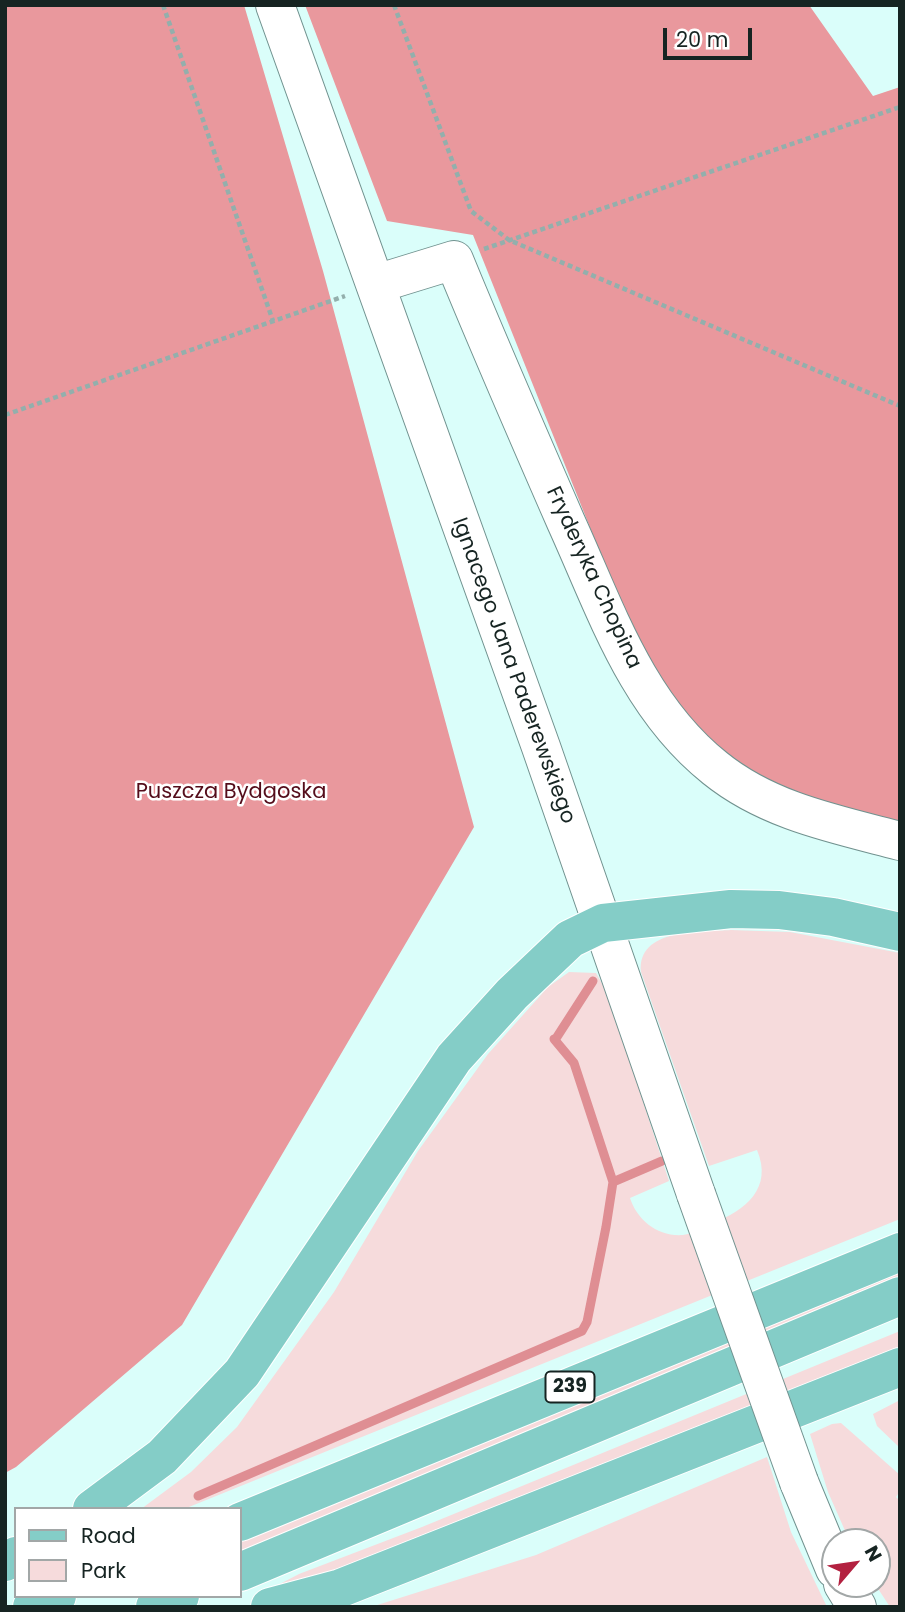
<!DOCTYPE html>
<html>
<head>
<meta charset="utf-8">
<style>
	body { margin:0 }
	#map { position:relative; width:905px; height:1612px; overflow:hidden; background:#dafefa; font-family:Poppins,sans-serif }
	canvas { display:block }
	.frame { position:absolute; inset:0; border:7px solid #162422; pointer-events:none }
	.legend { position:absolute; left:14px; top:1507px; width:228px; height:91px; box-sizing:border-box; background:#fff; border:2px solid #a2a7a7; margin:0; padding:9px 12px; list-style:none; font-size:21px; color:#162422 }
	.legend li { display:flex; align-items:center; gap:14px; height:35px }
	.legend b { width:35px; border:2px solid #a2a7a7 }
	.north { position:absolute; left:821px; top:1528px; width:70px; height:70px; box-sizing:border-box; background:#fff; border:2px solid #a2a7a7; border-radius:50%; rotate:61deg; font-size:19px; font-weight:700; line-height:28px; text-align:center; color:#162422 }
	.north::after { content:''; display:block; margin:auto; width:24px; height:32px; background:#b32140; clip-path:polygon(50% 0,100% 100%,50% 72%,0 100%) }
	.scale { position:absolute; left:663px; top:28px; width:89px; height:32px; box-sizing:border-box; border:4px solid #162422; border-top:0; padding-left:9px; font-size:21px; line-height:24px; white-space:nowrap; color:#162422; -webkit-text-stroke:5px #fff; paint-order:stroke }
</style>
</head>
<body>
<div id="map">
<canvas width="905" height="1612"></canvas>
<div class="frame"></div>
<ul class="legend">
<li><b style="height:9px;background:#84cdc7"></b>Road</li>
<li><b style="height:19px;background:#f6dbdc"></b>Park</li>
</ul>
<div class="north">N</div>
<div class="scale">20 m</div>
</div>
<script>
const g = document.querySelector('canvas').getContext('2d');
g.lineJoin = 'round';
function paint(path, color) { g.fillStyle = color; g.fill(path, 'evenodd'); }
function stroke(path, color, width, dash) { g.strokeStyle = color; g.lineWidth = width; g.lineCap = dash ? 'butt' : 'round'; g.setLineDash(dash || []); g.stroke(path); }
function drawText(font, color, halo, rows, align = 'center') {
  g.font = font + ' Poppins,sans-serif'; g.lineWidth = 5; g.setLineDash([]); g.textBaseline = 'middle'; g.strokeStyle = halo; g.fillStyle = color; for (const [text, x, y, turn = 0] of rows) {
    g.save(); g.translate(x, y); g.rotate((+turn || 0) * Math.PI / 180); g.textAlign = isNaN(turn) ? turn : align; if (halo) g.strokeText(text, 0, 0); g.fillText(text, 0, 0); g.restore();
  }
}
paint(new Path2D(`
	M731 930 790 932 900 953V1219L184 1509H141L191 1472 237 1427 334 1292 418 1151 488 1054 548 987 569 972 596 973 608 994 669 1181 630 1198C637 1220 658 1237 683 1235 693 1234 704 1227 713 1223 746 1210 773 1188 757 1150L709 1166 641 972C637 928 700 932 731 930Z
	M900 1270V1283L240 1552V1540Z
	M900 1331V1346L347 1571 278 1585 299 1574 422 1527Z
	M900 1400V1448L877 1426 873 1414Z
	M841 1423 900 1475V1491L896 1497 900 1501V1607H890L875 1584H877V1542H850L828 1492 810 1434 832 1424Z
	M767 1457 791 1532 827 1607H371L536 1555Z`), '#f6dbdc');
paint(new Path2D(`
	M5 5H244L323 271 474 827 182 1325 16 1467 5 1473Z
	M305 5H809L873 96 900 87V827L774 788 708 741 660 682 615 590 473 235 387 221Z`), '#e9989d');
stroke(new Path2D(`
	M555 1040 593 981
	M613 1182 662 1161
	M198 1496 582 1331 587 1322 606 1227 613 1182 574 1063 554 1039`), '#df8e93', 9);
const minor = new Path2D(`
	M275 5 541 747 696 1194
	M376 284 454 260C490 348 528 435 566 522 606 610 637 706 715 768 768 811 835 824 900 841
	M799 1482 835 1569
	M843 1584 857 1607`);
const major = new Path2D(`
	M92 1509 162 1457 242 1373 454 1058 512 994 570 939 603 923 731 909 779 910 833 917 900 932
	M240 1522 900 1252
	M5 1562 16 1556
	M240 1572 900 1296
	M32 1607 57 1596
	M155 1607 180 1596
	M270 1607 341 1588 900 1367`);
stroke(minor, '#71928f', 40);
stroke(major, '#fff', 40);
stroke(new Path2D(`
	M163 5 273 321
	M394 5 471 211 509 240 900 406
	M484 249 900 107
	M5 415 345 296`), '#93afac', 4.5, [5, 3.5]);
stroke(minor, '#fff', 38);
stroke(major, '#84cdc7', 38);
const minorBridge = new Path2D(`
	M696 1194 799 1482`);
stroke(minorBridge, '#71928f', 40, []);
stroke(minorBridge, '#fff', 38);
for (const [x, y, w] of [
	[570,1387,49]
]) { const box = new Path2D(); box.roundRect(x - w / 2, y - 15.5, w, 31, 5); g.fillStyle = '#fff'; g.fill(box); stroke(box, '#162422', 2); }
drawText('bold 19px', '#162422', null, [
	["239",570,1387]
]);
drawText('21px', '#162422', '#fff', [
	["Fryderyka Chopina",593,578,65],
	["Ignacego Jana Paderewskiego",513,671,70]
]);
drawText('21px', '#540c1a', '#fff', [
	["Puszcza Bydgoska",231,793]
]);
</script>
</body>
</html>
